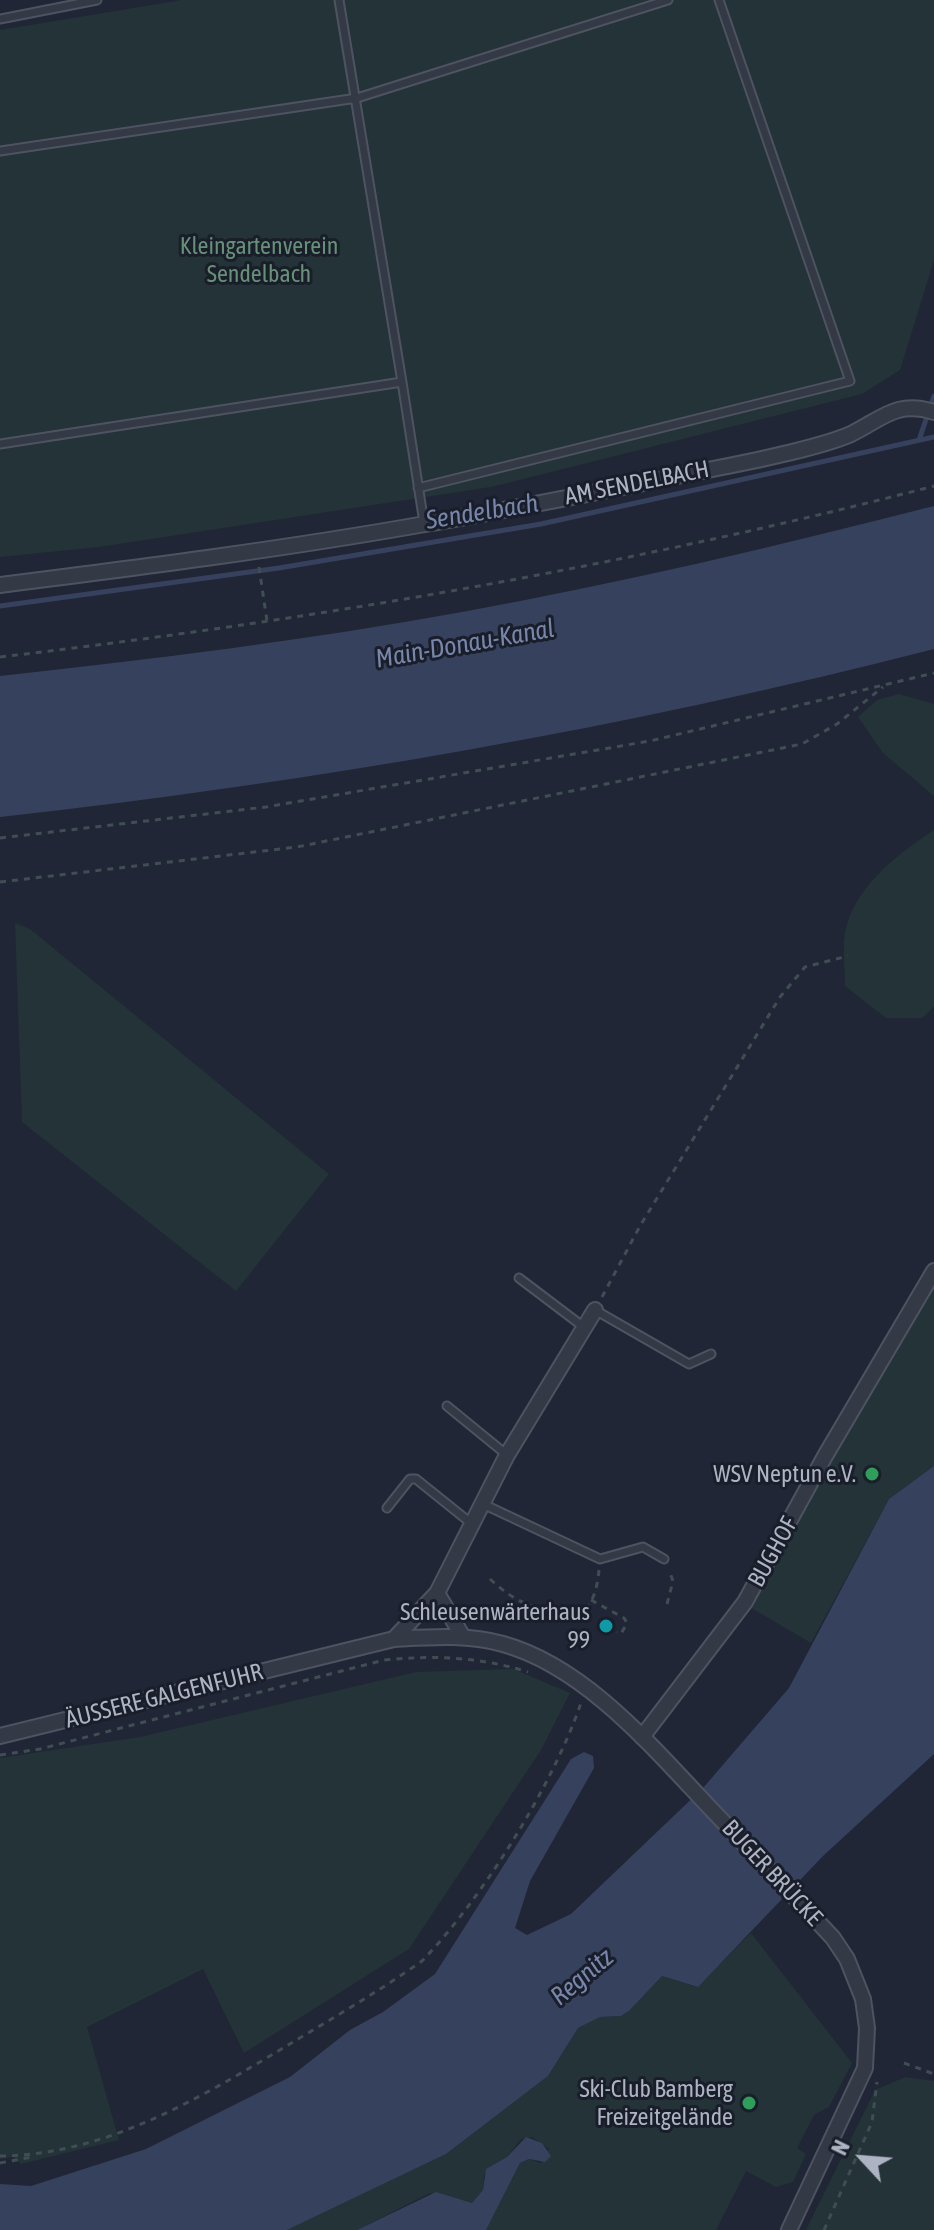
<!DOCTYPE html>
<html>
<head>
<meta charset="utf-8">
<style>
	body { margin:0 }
	#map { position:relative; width:934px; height:2230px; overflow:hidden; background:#202635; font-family:"Asap Condensed",sans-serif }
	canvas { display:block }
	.north { position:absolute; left:822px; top:2118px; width:80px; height:80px; -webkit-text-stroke:6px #191e2a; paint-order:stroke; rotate:296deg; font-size:22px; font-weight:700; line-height:32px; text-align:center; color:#aeb3c3 }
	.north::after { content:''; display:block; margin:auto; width:28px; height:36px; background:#aeb3c3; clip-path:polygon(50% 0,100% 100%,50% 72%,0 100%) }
</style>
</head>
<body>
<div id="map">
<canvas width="934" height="2230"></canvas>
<div class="north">N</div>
</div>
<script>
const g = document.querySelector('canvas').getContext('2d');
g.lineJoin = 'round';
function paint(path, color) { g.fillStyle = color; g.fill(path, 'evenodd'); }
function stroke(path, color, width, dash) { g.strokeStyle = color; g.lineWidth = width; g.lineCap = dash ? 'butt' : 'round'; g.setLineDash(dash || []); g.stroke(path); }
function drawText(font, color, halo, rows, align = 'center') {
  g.font = font + ' "Asap Condensed",sans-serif'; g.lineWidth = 6; g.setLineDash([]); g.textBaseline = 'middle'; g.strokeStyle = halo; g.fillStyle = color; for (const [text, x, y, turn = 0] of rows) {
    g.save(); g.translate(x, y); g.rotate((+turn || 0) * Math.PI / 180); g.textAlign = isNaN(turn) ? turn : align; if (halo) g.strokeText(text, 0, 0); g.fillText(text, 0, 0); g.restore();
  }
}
paint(new Path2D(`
	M182 0H934V260L900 370 862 394 491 487 99 547 0 557V30Z
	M899 694 934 704V796L883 753 858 717 877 700Z
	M934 830V1007L922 1018H886L845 986C845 971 843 956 844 942 847 892 896 855 934 830Z
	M15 923 30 929 329 1174 236 1291 22 1122Z
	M934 1289V1466L889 1499 811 1643 748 1606 796 1519Z
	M513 1669 570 1693 541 1750 409 1949 244 2053 203 1969 87 2027 119 2140 21 2164 13 2157 0 2159V1758L140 1737 416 1672Z
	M751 1933 852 2063 829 2107 814 2115 797 2148 806 2154 793 2182 776 2187 746 2171 716 2230H486L520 2163 529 2159 540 2163 549 2149 532 2137 521 2139 507 2157 484 2175 483 2190 472 2203 430 2193 357 2230H287L446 2154 548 2076 578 2028 600 2017 621 2016 629 2011 662 1976 697 1987Z
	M905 2077 934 2081V2230H806L875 2090Z`), '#233337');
paint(new Path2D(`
	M934 506V649C627 728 315 782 0 817V676C154 659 309 640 462 612 621 583 778 546 934 506Z
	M934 1466V1754L823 1856 698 1987 662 1976 629 2011 621 2016 600 2017 578 2028 548 2076 446 2154 287 2230H0V2184L31 2186 146 2149 290 2077 350 2030 383 2012 435 1974 571 1759 584 1752 593 1756 594 1768 530 1881 515 1928 527 1935 571 1914 703 1788 789 1688 889 1499Z
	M526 2137 542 2143 551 2156 545 2162 529 2159 520 2163 486 2230H357L436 2192 472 2203 483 2190 486 2169 507 2157Z`), '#36415d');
stroke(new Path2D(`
	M919 440 934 396
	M0 606 279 568 541 524 934 437`), '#36415d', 5);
const service = new Path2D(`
	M339 0 402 382
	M0 19 97 0
	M0 151 357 98 668 0
	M0 444 402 382 424 523
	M418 488 850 381 719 0
	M519 1278 585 1328
	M595 1310 689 1364 711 1354
	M447 1406 507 1455
	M483 1504 600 1559 643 1547 664 1559
	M387 1508 410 1479H416L472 1524`);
const minor = new Path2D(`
	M0 585C142 567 284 549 425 524 526 507 627 486 728 466 759 460 824 446 851 434 882 419 896 400 934 412
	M437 1593 463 1637
	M394 1639 437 1593 507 1455 595 1310
	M0 1736 394 1639C431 1637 467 1634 503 1644 586 1667 654 1749 712 1810 752 1852 793 1895 833 1938L847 1959 863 1999 867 2028 865 2068 789 2230
	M642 1737 745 1602 825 1456 934 1271`);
stroke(service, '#4e5361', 11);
stroke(minor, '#4e5361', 18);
stroke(new Path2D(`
	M259 567 267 621
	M0 657C314 620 628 566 934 486
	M0 838 266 807 650 741 934 673
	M0 882 297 847 802 744 837 724 883 687
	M602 1297 640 1226 780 997 805 967 848 956
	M490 1579C518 1605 538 1610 575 1617 593 1607 597 1590 599 1570
	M591 1600 624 1618 627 1623 621 1634 617 1632
	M667 1604 673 1581 669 1570
	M0 1755 40 1749 384 1660C435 1655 480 1657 528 1672
	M904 2063 934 2074
	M0 2156C109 2155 207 2094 298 2039 340 2014 382 1989 422 1961 482 1899 553 1785 581 1703
	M0 2163 32 2157
	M824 2230 872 2122 877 2082`), '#404e54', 3, [6, 6]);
stroke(service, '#343946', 7);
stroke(minor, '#343946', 14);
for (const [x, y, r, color] of [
	[872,1474,8,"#2e9e5b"],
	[606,1626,8,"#0f9aa8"],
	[749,2103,8,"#2e9e5b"]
]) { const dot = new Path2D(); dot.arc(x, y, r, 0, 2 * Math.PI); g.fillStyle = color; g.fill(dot); stroke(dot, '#191e2a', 3); }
drawText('24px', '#679177', '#191e2a', [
	["Kleingartenverein",259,246],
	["Sendelbach",259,274]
]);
drawText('24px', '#aeb3c3', '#191e2a', [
	["AM SENDELBACH",637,483,-11],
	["BUGHOF",773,1552,-61],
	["ÄUSSERE GALGENFUHR",164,1696,-14],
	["BUGER BRÜCKE",772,1873,47]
]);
drawText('24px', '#aeb3c3', '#191e2a', [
	["WSV Neptun e.V.",856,1474],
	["Schleusenwärterhaus",590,1612],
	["99",590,1640],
	["Ski-Club Bamberg",733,2089],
	["Freizeitgelände",733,2117]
], 'right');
drawText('italic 26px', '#7786aa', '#191e2a', [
	["Sendelbach",482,512,-9],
	["Main-Donau-Kanal",465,644,-10],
	["Regnitz",582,1977,-40]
]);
</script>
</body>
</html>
